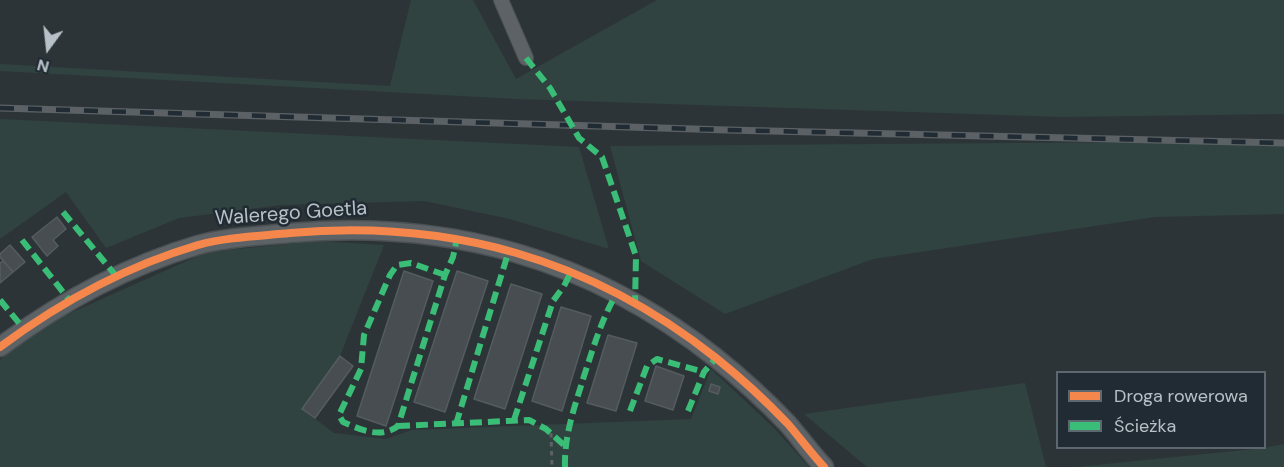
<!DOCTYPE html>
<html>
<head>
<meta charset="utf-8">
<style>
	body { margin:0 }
	#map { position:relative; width:1284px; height:467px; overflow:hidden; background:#2d3438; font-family:"DM Sans",sans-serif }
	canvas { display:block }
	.legend { position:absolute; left:1056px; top:371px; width:210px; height:78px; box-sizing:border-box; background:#212b33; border:2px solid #5d676f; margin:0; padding:8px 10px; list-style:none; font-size:18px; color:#b8c1c8 }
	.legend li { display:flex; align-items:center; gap:12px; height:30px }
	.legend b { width:30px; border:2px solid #5d676f }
	.north { position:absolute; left:18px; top:18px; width:60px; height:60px; -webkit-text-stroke:4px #212b33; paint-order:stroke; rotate:195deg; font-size:16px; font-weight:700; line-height:24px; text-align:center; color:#b8c1c8 }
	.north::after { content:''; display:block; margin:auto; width:21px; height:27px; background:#b8c1c8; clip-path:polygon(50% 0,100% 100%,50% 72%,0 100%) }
</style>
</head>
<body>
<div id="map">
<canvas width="1284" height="467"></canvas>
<ul class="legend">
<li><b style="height:8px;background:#f5874c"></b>Droga rowerowa</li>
<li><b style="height:8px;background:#3abd76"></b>Ścieżka</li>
</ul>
<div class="north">N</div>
</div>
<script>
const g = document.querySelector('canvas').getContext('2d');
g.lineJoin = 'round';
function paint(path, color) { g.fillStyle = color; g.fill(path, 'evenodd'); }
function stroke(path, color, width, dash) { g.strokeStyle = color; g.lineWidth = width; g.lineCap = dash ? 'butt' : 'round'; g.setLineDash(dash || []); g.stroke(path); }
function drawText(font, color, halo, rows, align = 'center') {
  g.font = font + ' "DM Sans",sans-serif'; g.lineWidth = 5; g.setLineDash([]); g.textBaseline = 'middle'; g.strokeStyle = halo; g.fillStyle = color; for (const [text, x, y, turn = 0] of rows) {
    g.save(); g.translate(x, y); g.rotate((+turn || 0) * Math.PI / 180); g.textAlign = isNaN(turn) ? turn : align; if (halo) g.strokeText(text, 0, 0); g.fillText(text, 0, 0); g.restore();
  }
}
paint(new Path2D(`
	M411 0H473L516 79 657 0H1284V114L1063 117 517 99 0 71V64L390 86Z
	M0 119 579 147 609 249 510 219 424 201 281 205 179 218 106 248 66 192 0 239Z
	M1284 141V214L1155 217 873 259 725 314 641 261 610 146Z
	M317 241 384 245 340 356 302 409 334 433 386 439 412 430 691 419 711 369 776 430 809 467H0V360L39 327 207 252Z
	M1025 383 1046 467H867L804 414Z
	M1284 444V467H1076L1264 448Z`), '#304341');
const building = new Path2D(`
	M57 217 66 229 53 240 58 246 47 256 32 237Z
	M10 245 25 262 13 272 0 257V254Z
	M3 261 13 272 0 283V263Z
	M404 271 433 281 386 426 357 416Z
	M457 271 488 281 445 412 414 402Z
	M511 284 542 294 505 409 474 399Z
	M561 307 591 316 562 411 532 401Z
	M608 335 637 343 616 411 587 403Z
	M340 356 353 366 315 418 302 409Z
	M656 366 684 376 673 410 645 401Z
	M711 384 720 387 718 394 709 391Z`);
paint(building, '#474d51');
stroke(building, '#555c60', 1.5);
const minor = new Path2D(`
	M501 0 526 58`);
const tertiary = new Path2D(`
	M0 347C59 303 127 266 198 245 227 237 260 236 290 233 449 219 590 258 716 358 741 378 766 401 788 424 800 438 811 453 824 467`);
stroke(minor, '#4b5053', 16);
stroke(tertiary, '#4b5053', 21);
stroke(new Path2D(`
	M551 433 552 467`), '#5d6265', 3, [4.5, 4.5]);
stroke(minor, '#5d6266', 14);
stroke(tertiary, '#5d6266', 18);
const rail = new Path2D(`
	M0 108 727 130 1284 143`);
stroke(rail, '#5c6165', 7);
stroke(rail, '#212b33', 4.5, [14]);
stroke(new Path2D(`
	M526 58 550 88 579 138 602 157 636 256 635 304
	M63 212 117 277
	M22 240 70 301
	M445 275 411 263 397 265 390 275 364 335 361 369 339 415 343 422C361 430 381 439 398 426L445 275 453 257 457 238
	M0 300 24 329
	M630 411 647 366 657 359 704 372
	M688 411 704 372 716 358
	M514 420 553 301 564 286 571 272
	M456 424 509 250
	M398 426 529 420 546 429 565 446
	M565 467C564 435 575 406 584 376 594 346 601 320 617 293`), '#3abd76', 6, [12, 6]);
stroke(new Path2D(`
	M0 347C59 303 127 266 198 245 227 237 260 236 290 233 449 219 590 258 716 358 741 378 766 401 788 424 800 438 811 453 824 467`), '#f5874c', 8);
drawText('20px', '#b8c1c8', '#212b33', [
	["Walerego Goetla",291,214,-4]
]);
</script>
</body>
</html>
